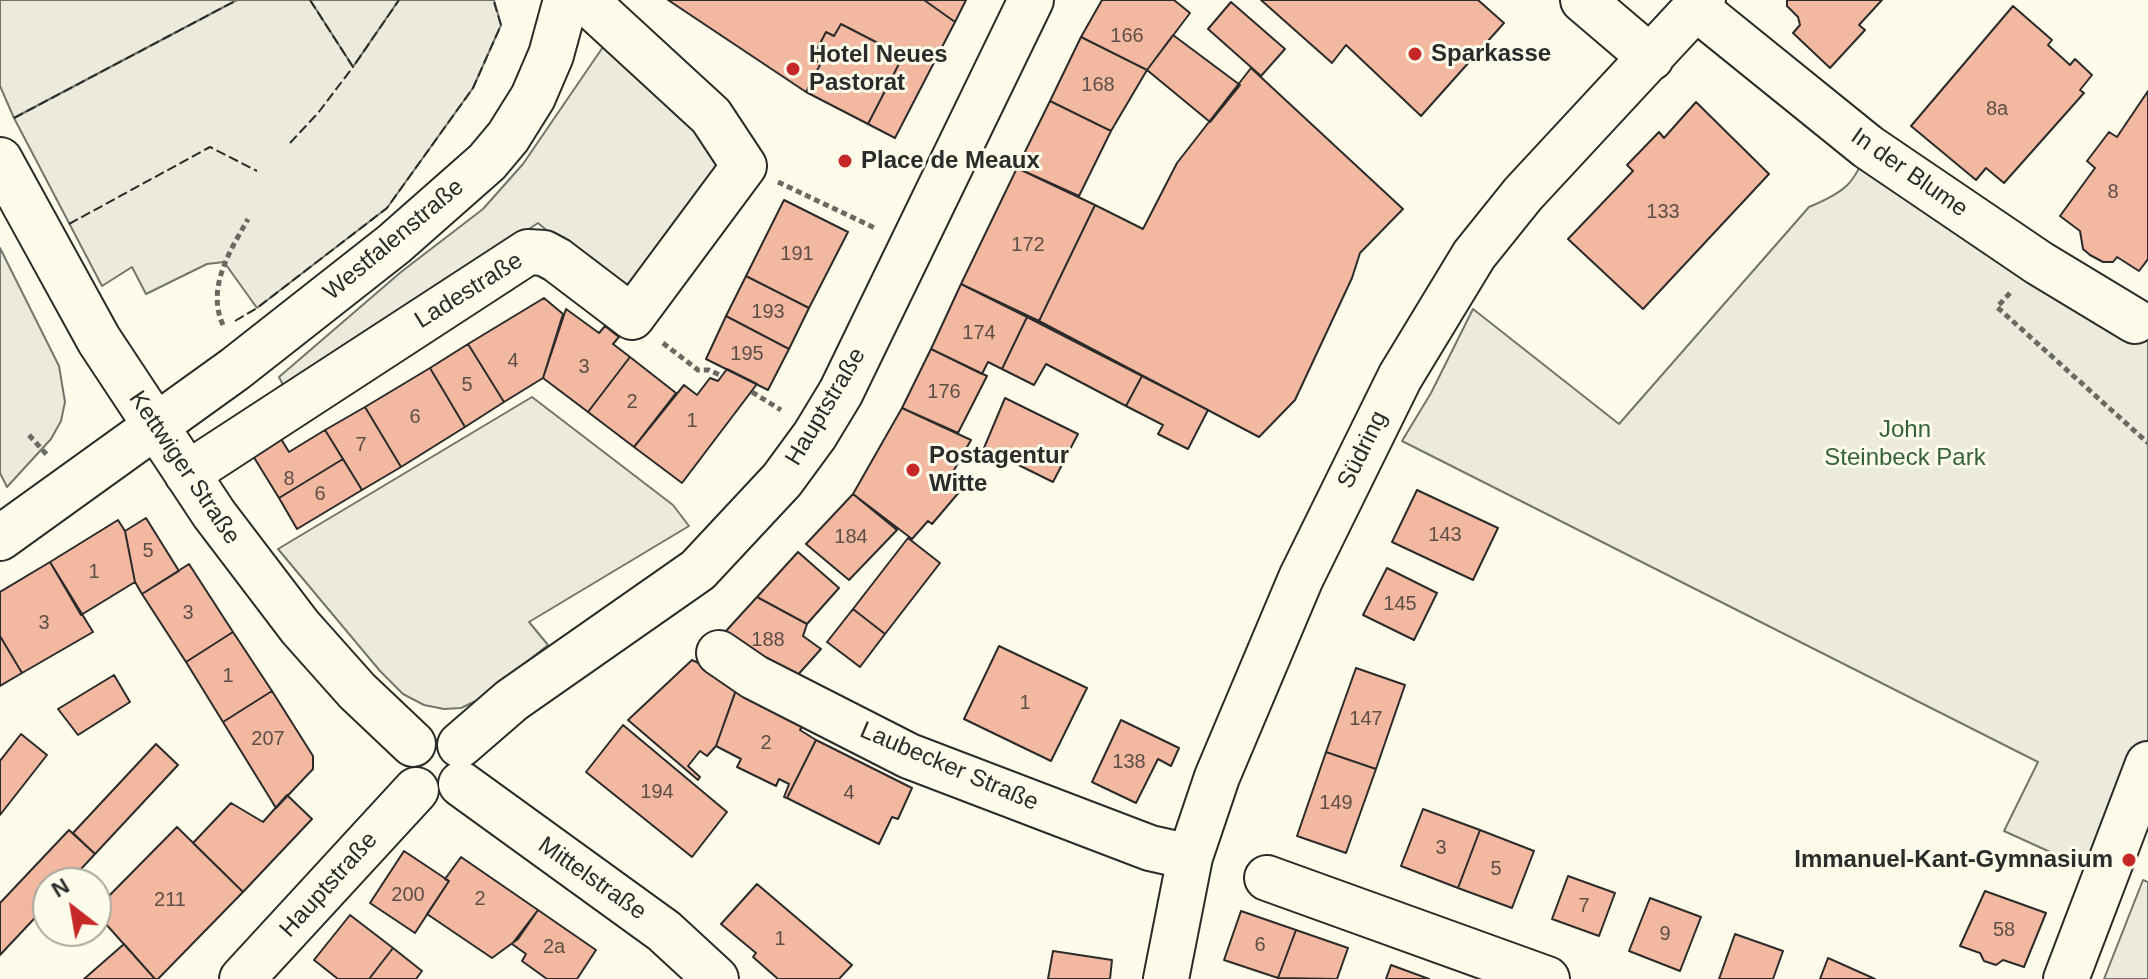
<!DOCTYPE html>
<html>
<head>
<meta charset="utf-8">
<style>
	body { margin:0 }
	#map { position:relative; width:2148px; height:979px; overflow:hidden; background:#fdfbea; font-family:Arial,sans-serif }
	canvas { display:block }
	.north { position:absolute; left:32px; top:867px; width:80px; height:80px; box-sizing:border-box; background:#fdfbea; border:2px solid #a9a89e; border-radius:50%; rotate:329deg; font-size:22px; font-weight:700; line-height:32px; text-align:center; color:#2b2b2b }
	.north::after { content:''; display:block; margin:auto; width:28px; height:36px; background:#c62828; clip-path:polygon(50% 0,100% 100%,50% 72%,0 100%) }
</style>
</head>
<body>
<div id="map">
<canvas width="2148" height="979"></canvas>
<div class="north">N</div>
</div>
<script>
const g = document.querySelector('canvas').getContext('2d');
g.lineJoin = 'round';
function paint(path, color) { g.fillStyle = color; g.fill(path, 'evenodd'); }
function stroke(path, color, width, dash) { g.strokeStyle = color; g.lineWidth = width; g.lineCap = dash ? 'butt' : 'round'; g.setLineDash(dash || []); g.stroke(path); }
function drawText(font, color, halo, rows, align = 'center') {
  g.font = font + ' Arial,sans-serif'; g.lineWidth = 6; g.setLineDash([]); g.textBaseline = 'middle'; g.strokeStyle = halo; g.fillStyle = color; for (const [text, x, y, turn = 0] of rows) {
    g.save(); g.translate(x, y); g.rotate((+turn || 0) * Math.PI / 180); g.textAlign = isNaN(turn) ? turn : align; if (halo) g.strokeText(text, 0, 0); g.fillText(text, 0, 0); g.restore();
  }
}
const green = new Path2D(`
	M0 0H237L14 118 0 86Z
	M310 0H399L353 67Z
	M1868 147 2148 328V764L2105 877 2004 831 2038 762 1402 441 1431 393 1473 309 1619 424 1809 207C1845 192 1855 184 1868 147Z
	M2143 880 2148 882V979H2104Z`);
paint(green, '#ecebdb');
stroke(green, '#74746e', 2);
const parking = new Path2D(`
	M237 0H310L353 67 399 0H494L501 25 473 88 387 208 257 308 224 262 207 264 146 294 132 267 102 286 14 118Z
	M605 44 718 154V173L626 290 616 288 538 223 286 391 279 377 401 272 483 209 523 164Z
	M0 248 59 366 65 402 61 421 51 439 7 487 0 473Z
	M532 397 673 505 689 526 529 622 548 645 480 699 461 708 444 709 424 705 403 694 380 671 278 549Z`);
paint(parking, '#eceadb');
stroke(parking, '#74746e', 2);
const building = new Path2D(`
	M668 0H924L955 22 895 138 868 124 903 56 841 24 834 36 826 32 812 59 821 63 806 92Z
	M924 0H966L955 22Z
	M1102 0H1174L1190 13 1147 70 1081 37Z
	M1261 0H1478L1504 23 1421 116 1346 45 1332 63Z
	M1787 0H1882L1859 25 1865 30 1830 68 1793 33 1800 25 1798 17 1787 6Z
	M1231 2 1285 49 1261 76 1208 29Z
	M2013 6 2052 40 2048 45 2070 65 2075 59 2092 75 2080 90 2084 93 2004 183 1986 168 1976 180 1911 126Z
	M841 24 903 56 868 124 806 92 821 63 812 59 826 32 834 36Z
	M1173 35 1240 85 1210 122 1147 70Z
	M1081 37 1147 70 1111 131 1050 101Z
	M1251 68 1403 209 1360 253 1352 278 1295 400 1259 437 1039 321 1095 205 1143 229 1177 163Z
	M2148 91V259L2139 271 2117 257 2113 262H2103L2090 255 2083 249 2080 231 2060 216 2095 168 2087 161 2109 132 2117 137Z
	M1050 101 1111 131 1079 196 1017 168Z
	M1696 102 1769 174 1643 309 1568 239 1633 171 1627 165 1659 132 1664 138Z
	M1017 168 1095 205 1039 321 961 284Z
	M784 200 848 232 809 308 746 276Z
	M746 276 809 308 789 349 726 316Z
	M961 284 1027 317 1002 369 988 362 982 374 931 349Z
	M544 298 563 314 543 378 504 402 468 344Z
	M566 309 599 333 605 326 619 337 613 344 630 357 588 412 543 378Z
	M726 316 789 349 768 390 706 359Z
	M1027 317 1142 376 1126 406 1046 364 1034 385 1002 369Z
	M468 344 504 402 465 427 430 368Z
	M931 349 987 376 958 433 902 408Z
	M630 357 676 393 634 447 588 412Z
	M430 368 465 427 401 467 365 407Z
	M727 369 757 384 682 483 634 447 684 385 697 395 710 378 718 381Z
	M1142 376 1208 410 1188 449 1158 434 1163 425 1126 406Z
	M1005 398 1078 434 1053 482 984 448Z
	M365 407 401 467 362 490 325 430Z
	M902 408 971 440 953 472 966 484 932 524 928 521 912 539 853 494Z
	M325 430 343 459 279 498 250 451 278 434 289 452Z
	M343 459 362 490 297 529 279 498Z
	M1417 490 1498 528 1473 580 1392 542Z
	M853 494 897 530 849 580 806 544Z
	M146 518 179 571 142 594 135 582 125 531Z
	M118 520 125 531 135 582 81 615 50 562Z
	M908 538 940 563 885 634 853 609Z
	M798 552 839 588 807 624 757 597Z
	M50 562 93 632 22 673 0 636V592Z
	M189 564 233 632 186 662 142 594Z
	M1387 568 1437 593 1414 640 1363 615Z
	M757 597 807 624 803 636 821 649 795 678 729 643 726 631Z
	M853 609 885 634 860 667 827 642Z
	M233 632 272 691 223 722 186 662Z
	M0 636 22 673 0 686Z
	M999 646 1087 688 1051 761 964 719Z
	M692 660 739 682 716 746 707 756 700 751 688 766 700 777 698 780 628 720Z
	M1356 668 1405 685 1376 769 1326 752Z
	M114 675 130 702 78 735 58 709Z
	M737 687 805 721 800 730 816 740 787 798 784 797 789 784 779 779 776 786 737 767 741 759 716 746Z
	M272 691 313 756V769L276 808 223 722Z
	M1121 720 1179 748 1171 766 1158 759 1136 803 1092 782Z
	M623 725 727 812 692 857 586 772Z
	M21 734 47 755 0 815V761Z
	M816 740 912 788 898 819 892 817 879 844 787 798Z
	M156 744 178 765 95 854 73 833Z
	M1326 752 1376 769 1346 853 1297 836Z
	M287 795 312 819 243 892 193 843 231 803 263 822Z
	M1423 809 1480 830 1458 888 1401 866Z
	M177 827 243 892 158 979H155L96 913V909Z
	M69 830 95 854 68 883H48V904L0 955V903Z
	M1480 830 1534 851 1512 908 1458 888Z
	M404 851 449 881 415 933 370 903Z
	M461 857 538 910 518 939 492 958 427 914 449 881 445 879Z
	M1568 876 1615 893 1599 936 1552 919Z
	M757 884 852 965 839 979H778L753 957 756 953 721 924Z
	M1985 891 2046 913 2024 967 2003 960 1996 965 1984 961 1980 953 1960 946Z
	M1650 898 1701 917 1680 971 1629 951Z
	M538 910 596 950 577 979H547L522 961 526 954 512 944Z
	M1241 911 1296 930 1278 978 1224 960Z
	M350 915 393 948 369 979H338L314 960Z
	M1296 930 1348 948 1337 979 1278 978Z
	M1735 934 1783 951 1773 979H1719Z
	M124 944 155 979H84Z
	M393 948 422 971 416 979H369Z
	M1053 951 1112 960 1110 979H1048Z
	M1828 958 1875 979H1820Z
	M1391 965 1429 979H1386Z`);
paint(building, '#f2b8a0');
stroke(building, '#2b2b2b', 2);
const minor = new Path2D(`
	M1583 0 1651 58
	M1696 8 1868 147 2039 263 2135 321
	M0 160 99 340 214 514 300 627 357 691 413 744
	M187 474 528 252 544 253 557 260 632 317 744 166 711 116 585 0
	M0 538 235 369 394 244 487 162 508 137 533 97 551 55 566 0
	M719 653 754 677 909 756 1150 848 1190 857
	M460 745 512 700 698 570 782 480 815 435 841 392 1031 0
	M461 784 664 931 716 979
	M1267 878 1547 979
	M242 979 416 790
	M1166 979 1190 857 1217 777 1301 578 1400 377 1474 255 1523 194 1703 0
	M2066 979 2148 764`);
stroke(minor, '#2b2b2b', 48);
stroke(new Path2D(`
	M778 182 877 229
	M2010 293 1997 307 2148 443
	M223 325C206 288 230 251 248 219
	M663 343 698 370H709L722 376
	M752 392 781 410
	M29 435 48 456`), '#6a6964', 5, [6, 4]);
stroke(minor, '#fdfbea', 44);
stroke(new Path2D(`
	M310 0 353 67 399 0
	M14 118 237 0
	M290 143 318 113 353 67
	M69 224 210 147 257 171
	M235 321 257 308 387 208 473 88 501 25 494 2`), '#2b2b2b', 2, [10, 4]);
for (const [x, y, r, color] of [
	[1415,54,8,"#c62828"],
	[793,69,8,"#c62828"],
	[845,161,8,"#c62828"],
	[913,470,8,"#c62828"],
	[2129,860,8,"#c62828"]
]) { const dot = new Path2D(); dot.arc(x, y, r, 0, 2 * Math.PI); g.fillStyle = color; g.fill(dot); stroke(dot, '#fdfbea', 3); }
drawText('20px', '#5d4e48', null, [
	["166",1127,36],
	["168",1098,85],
	["8a",1997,109],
	["8",2113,192],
	["133",1663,212],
	["172",1028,245],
	["191",797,254],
	["193",768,312],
	["174",979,333],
	["195",747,354],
	["4",513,361],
	["3",584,367],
	["5",467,385],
	["176",944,392],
	["2",632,402],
	["6",415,417],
	["1",692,421],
	["7",361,445],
	["8",289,479],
	["6",320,494],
	["143",1445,535],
	["184",851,537],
	["5",148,551],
	["1",94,572],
	["145",1400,604],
	["3",188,613],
	["3",44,623],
	["188",768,640],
	["1",228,676],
	["1",1025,703],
	["147",1366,719],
	["207",268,739],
	["2",766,743],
	["138",1129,762],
	["194",657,792],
	["4",849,793],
	["149",1336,803],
	["3",1441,848],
	["5",1496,869],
	["200",408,895],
	["2",480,899],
	["211",170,900],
	["7",1584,906],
	["58",2004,930],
	["9",1665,934],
	["1",780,939],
	["6",1260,945],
	["2a",554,947]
]);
drawText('bold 24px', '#2b2b2b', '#fdfbea', [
	["Sparkasse",1431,54],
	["Hotel Neues",809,55],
	["Pastorat",809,83],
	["Place de Meaux",861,161],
	["Postagentur",929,456],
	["Witte",929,484],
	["Immanuel-Kant-Gymnasium",2113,860,"right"]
], 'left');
drawText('24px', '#2b2b2b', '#fdfbea', [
	["In der Blume",1909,173,35],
	["Westfalenstraße",394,240,-40],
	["Ladestraße",469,291,-32],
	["Hauptstraße",826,407,-59],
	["Südring",1363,450,-64],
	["Kettwiger Straße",184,468,56],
	["Laubecker Straße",949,767,23],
	["Mittelstraße",592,879,35],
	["Hauptstraße",329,885,-48]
]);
drawText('24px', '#34623c', '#fdfbea', [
	["John",1905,430],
	["Steinbeck Park",1905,458]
]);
</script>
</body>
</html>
